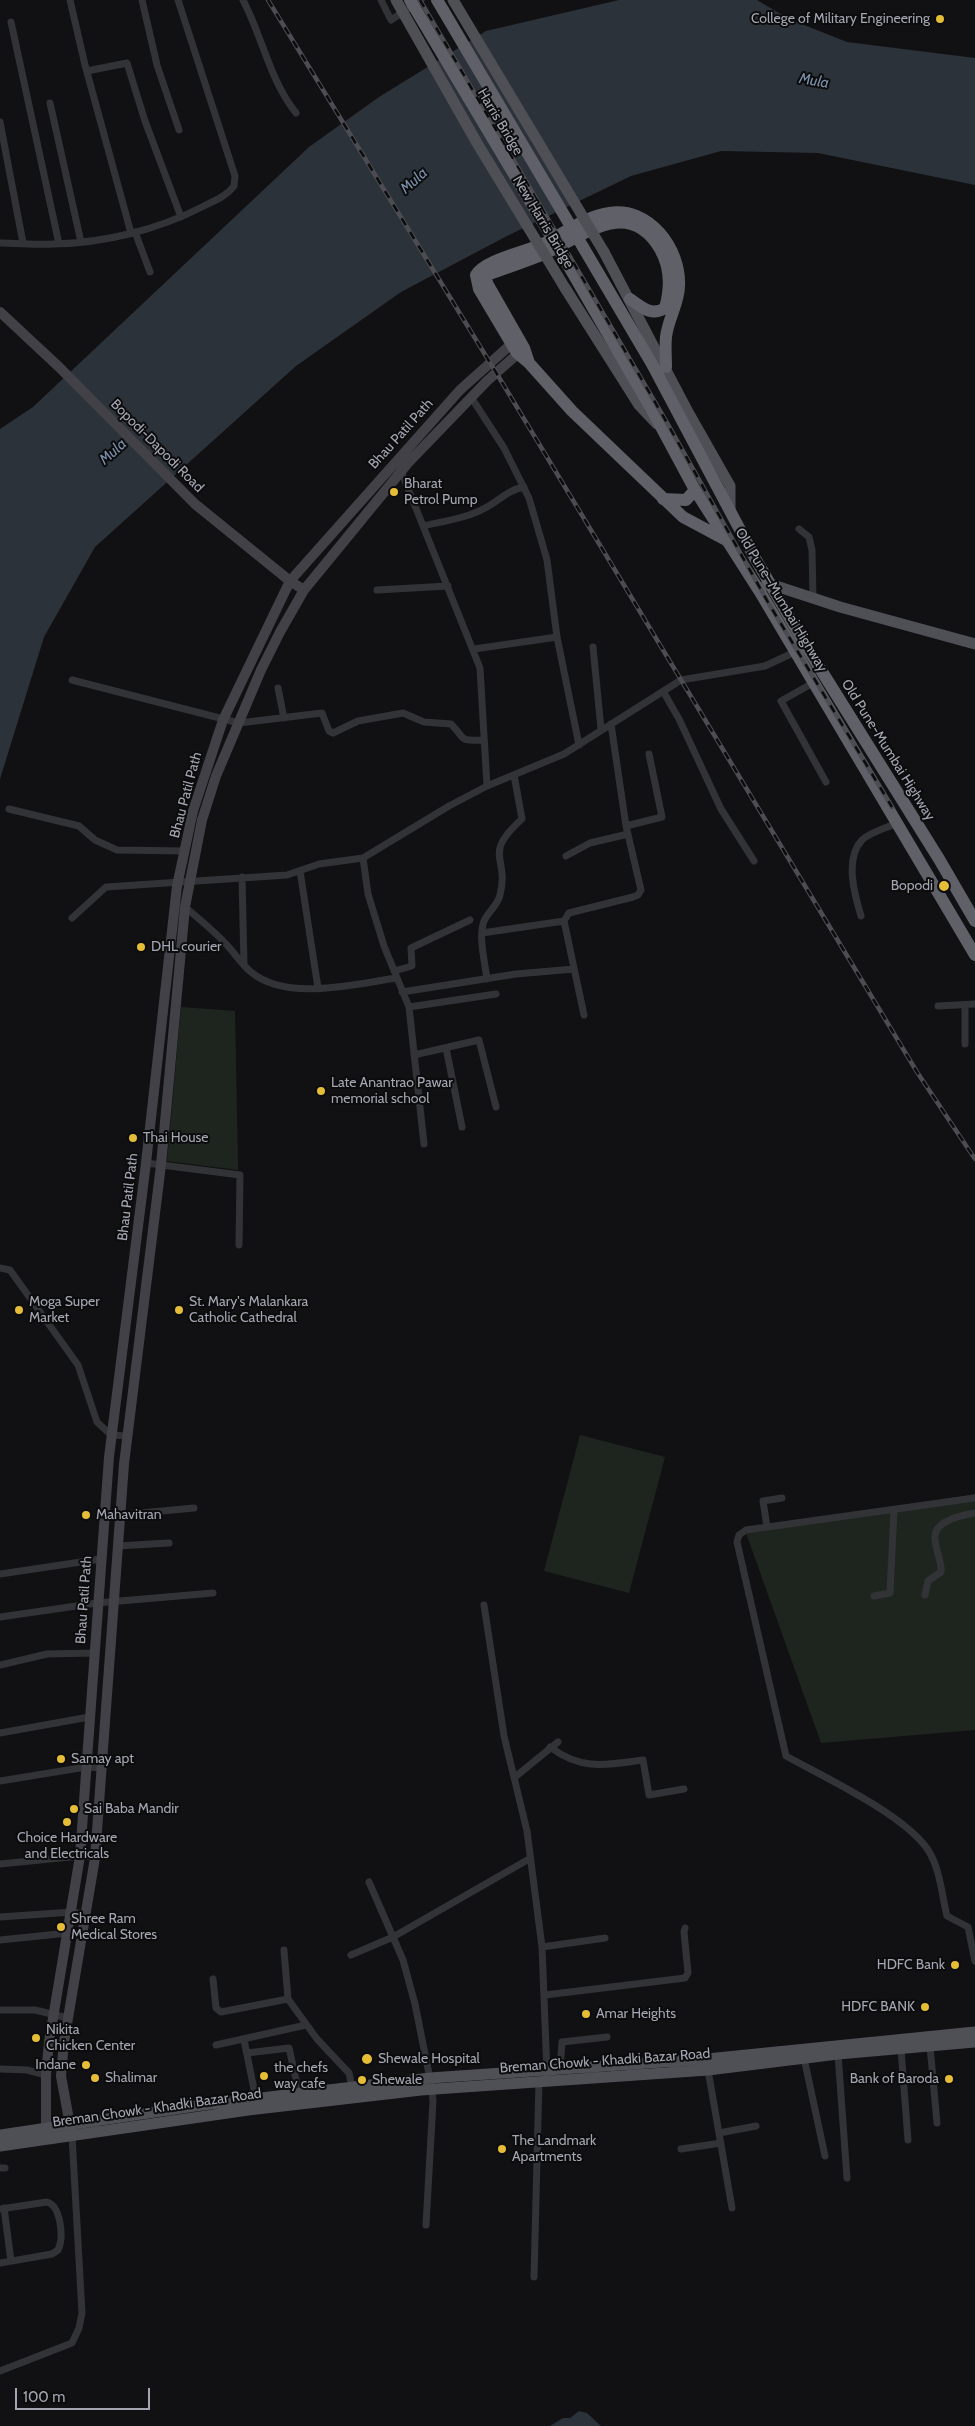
<!DOCTYPE html>
<html>
<head>
<meta charset="utf-8">
<style>
	body { margin:0 }
	#map { position:relative; width:975px; height:2426px; overflow:hidden; background:#111113; font-family:Cabin,sans-serif }
	canvas { display:block }
	.scale { position:absolute; left:15px; top:2388px; width:135px; height:22px; box-sizing:border-box; border:2px solid #a3a6b2; border-top:0; padding-left:6px; font-size:15px; line-height:18px; white-space:nowrap; color:#a3a6b2; -webkit-text-stroke:4px #0c0c0d; paint-order:stroke }
</style>
</head>
<body>
<div id="map">
<canvas width="975" height="2426"></canvas>
<div class="scale">100 m</div>
</div>
<script>
const g = document.querySelector('canvas').getContext('2d');
g.lineJoin = 'round';
function paint(path, color) { g.fillStyle = color; g.fill(path, 'evenodd'); }
function stroke(path, color, width, dash) { g.strokeStyle = color; g.lineWidth = width; g.lineCap = dash ? 'butt' : 'round'; g.setLineDash(dash || []); g.stroke(path); }
function drawText(font, color, halo, rows, align = 'center') {
  g.font = font + ' Cabin,sans-serif'; g.lineWidth = 4; g.setLineDash([]); g.textBaseline = 'middle'; g.strokeStyle = halo; g.fillStyle = color; for (const [text, x, y, turn = 0] of rows) {
    g.save(); g.translate(x, y); g.rotate((+turn || 0) * Math.PI / 180); g.textAlign = isNaN(turn) ? turn : align; if (halo) g.strokeText(text, 0, 0); g.fillText(text, 0, 0); g.restore();
  }
}
paint(new Path2D(`
	M181 1007 235 1011 238 1170 167 1161Z
	M580 1435 665 1457 629 1593 544 1571Z
	M975 1494V1730L821 1743 746 1533Z`), '#1e251f');
paint(new Path2D(`
	M619 0H757L789 19 847 42 975 58V185L818 153 721 151 631 176 507 236 401 292 296 366 95 547 44 637 0 779V429L33 407 309 147 379 97 486 31Z
	M579 2411 587 2413 601 2426H550L563 2418H570Z`), '#2c323a');
stroke(new Path2D(`
	M70 0 85 65 131 233
	M142 0 157 65 179 130
	M243 0C263 38 269 79 296 113
	M381 0 391 20 421 0
	M11 22 59 244
	M87 71 127 63 145 121 181 217
	M50 103 81 242
	M0 122 23 243
	M135 232 150 272
	M0 243C18 243 36 245 54 244 104 243 157 230 202 207 213 201 226 197 234 186L235 176 178 0
	M471 397 504 448 529 498 547 560 557 637 579 745
	M401 471 480 668 487 786
	M423 526C445 521 468 518 487 507 500 500 508 490 524 487
	M799 529 809 537 812 550 813 597
	M377 590 448 586
	M593 647 601 729
	M474 649 557 637
	M72 680 239 723 322 713 329 731 333 733 358 721 403 713 424 722 451 724C467 740 457 741 483 740
	M813 683 781 701 826 782
	M278 688 284 718
	M663 691 679 719 721 809 754 861
	M9 809 79 826 95 840 117 850 185 851
	M626 826 662 817 649 754
	M566 856 590 843 628 834
	M363 858 368 894 384 946 409 1007 424 1144
	M300 871 318 988
	M242 877 244 965
	M185 907C199 919 213 930 225 943 234 952 241 964 251 972 287 1002 354 984 397 978
	M861 916C855 896 844 859 862 840 870 832 887 828 897 823
	M72 918 106 887 287 875 319 864 363 858 449 806 487 786 564 754 681 680 765 666 797 651
	M564 921 569 913 633 897 638 895 641 890 626 826 611 724
	M482 933 564 921 584 1015
	M394 971 412 966 411 948 470 920
	M487 979C485 962 478 937 484 921 488 912 498 905 500 895 510 856 481 856 522 819L514 775
	M402 992 516 974 574 969
	M938 1006 975 1004
	M409 1007 496 994
	M965 1044V1005
	M446 1048 462 1127
	M414 1055 479 1040 496 1107
	M146 1163 240 1175 239 1245
	M0 1268 10 1270 78 1365 97 1422 111 1435 127 1436
	M975 1498 746 1530 739 1535 737 1542 786 1756C824 1777 905 1815 928 1850 940 1868 942 1896 947 1916L968 1927 975 1961
	M120 1515 194 1508
	M767 1527 763 1501 782 1498
	M117 1546 169 1543
	M0 1574 101 1559
	M925 1595 928 1581 941 1572C942 1560 934 1548 935 1536 936 1520 963 1515 975 1513
	M874 1596 890 1593 894 1510
	M484 1605 504 1736 527 1831 542 1947 547 2074
	M0 1617 97 1603 213 1593
	M0 1665 47 1654 94 1653
	M0 1733 89 1717
	M550 1747C582 1771 606 1765 643 1760L649 1795 684 1789
	M515 1777 558 1742
	M0 1781 86 1767 101 1768
	M0 1864 80 1856 95 1857
	M369 1882 403 1960 415 2004 432 2089 433 2101 426 2225
	M0 1917 72 1912 85 1914
	M0 1940 68 1933
	M542 1947 605 1938
	M284 1950 288 1999 317 2039 349 2073 352 2087
	M351 1955 393 1937 529 1859
	M213 1979 216 2008 221 2012 288 1999
	M545 1995 685 1978 688 1973 684 1932 685 1928
	M0 2010H35L68 2018
	M244 2040 256 2099
	M216 2045 306 2025
	M930 2046 937 2123
	M901 2049 908 2140
	M247 2053 289 2048 299 2093
	M838 2054 847 2178
	M804 2058 825 2156
	M0 2069 27 2070 46 2075
	M560 2069 562 2042 607 2037
	M708 2070 732 2208
	M719 2133 756 2126
	M681 2149 721 2143
	M0 2168H5
	M4 2208 11 2261
	M0 2209 47 2202C61 2206 64 2238 58 2250L52 2254 0 2263
	M534 2277 539 2081
	M0 2371 72 2343 79 2328 82 2313 72 2136`), '#323337', 7);
stroke(new Path2D(`
	M0 312 59 367 195 504 290 581 304 590
	M71 2131 61 2076 64 2042 95 1858 124 1464 161 1165 185 907 202 820 216 776 261 670 280 632 304 590 408 463 487 381 522 350
	M46 2136V2075L49 2042 80 1856 109 1457 146 1163 177 886 193 811 223 720 290 581 460 390 516 340`), '#414147', 10);
stroke(new Path2D(`
	M604 252 688 412 730 486V510
	M565 288 639 405 657 424
	M766 585 770 584 840 607 975 644
	M0 2135 202 2105 430 2078 707 2059 975 2032
	M0 2146 248 2110 421 2090 708 2070 838 2054 975 2042`), '#4f4f56', 11);
stroke(new Path2D(`
	M437 0 443 10
	M583 247 652 364 755 558 806 646 939 859 975 921
	M564 258 652 410 695 490 760 592 975 955
	M529 363 524 348 488 285 485 277 489 274C508 267 528 261 546 253 583 236 629 196 660 249 671 268 671 287 665 308 651 317 642 307 630 299
	M666 367C666 358 665 347 666 337 668 319 679 303 679 286 681 249 649 206 609 213 587 216 567 231 547 242 530 251 485 259 476 275L479 289 517 353 529 363 572 411 683 517 726 540
	M663 499 686 500 695 490`), '#5f6068', 12);
const rail = new Path2D(`
	M268 0 500 379 917 1072 975 1159
	M420 0 666 421 769 604 892 807`);
stroke(rail, '#4c4c52', 4.5);
stroke(rail, '#0c0c0d', 2.5, [8]);
stroke(new Path2D(`
	M396 0 477 143 565 288
	M453 0 604 252`), '#4f4f56', 11);
stroke(new Path2D(`
	M410 0 564 258
	M443 10 583 247`), '#5f6068', 12);
for (const [x, y, r, color] of [
	[940,19,5,"#e5bd37"],
	[394,492,5,"#e5bd37"],
	[944,886,6,"#e5bd37"],
	[141,947,5,"#e5bd37"],
	[321,1091,5,"#e5bd37"],
	[133,1138,5,"#e5bd37"],
	[19,1310,5,"#e5bd37"],
	[179,1310,5,"#e5bd37"],
	[86,1515,5,"#e5bd37"],
	[61,1759,5,"#e5bd37"],
	[74,1809,5,"#e5bd37"],
	[67,1822,5,"#e5bd37"],
	[61,1927,5,"#e5bd37"],
	[955,1965,5,"#e5bd37"],
	[925,2007,5,"#e5bd37"],
	[586,2014,5,"#e5bd37"],
	[36,2038,5,"#e5bd37"],
	[367,2059,6,"#e5bd37"],
	[86,2065,5,"#e5bd37"],
	[264,2076,5,"#e5bd37"],
	[95,2078,5,"#e5bd37"],
	[949,2079,5,"#e5bd37"],
	[362,2080,5,"#e5bd37"],
	[502,2149,5,"#e5bd37"]
]) { const dot = new Path2D(); dot.arc(x, y, r, 0, 2 * Math.PI); g.fillStyle = color; g.fill(dot); stroke(dot, '#0c0c0d', 2); }
drawText('14px', '#a3a6b2', '#0c0c0d', [
	["College of Military Engineering",930,19,"right"],
	["Bharat",404,484],
	["Petrol Pump",404,500],
	["Bopodi",933,886,"right"],
	["DHL courier",151,947],
	["Late Anantrao Pawar",331,1083],
	["memorial school",331,1099],
	["Thai House",143,1138],
	["Moga Super",29,1302],
	["Market",29,1318],
	["St. Mary's Malankara",189,1302],
	["Catholic Cathedral",189,1318],
	["Mahavitran",96,1515],
	["Samay apt",71,1759],
	["Sai Baba Mandir",84,1809],
	["Choice Hardware",67,1838,"center"],
	["and Electricals",67,1854,"center"],
	["Shree Ram",71,1919],
	["Medical Stores",71,1935],
	["HDFC Bank",945,1965,"right"],
	["HDFC BANK",915,2007,"right"],
	["Amar Heights",596,2014],
	["Nikita",46,2030],
	["Chicken Center",46,2046],
	["Shewale Hospital",378,2059],
	["Indane",76,2065,"right"],
	["the chefs",274,2068],
	["way cafe",274,2084],
	["Shalimar",105,2078],
	["Bank of Baroda",939,2079,"right"],
	["Shewale",372,2080],
	["The Landmark",512,2141],
	["Apartments",512,2157]
], 'left');
drawText('14px', '#a3a6b2', '#0c0c0d', [
	["Harris Bridge",500,122,59],
	["New Harris Bridge",543,222,59],
	["Bhau Patil Path",401,434,-48],
	["Bopodi-Dapodi Road",157,446,45],
	["Old Pune–Mumbai Highway",781,600,59],
	["Old Pune-Mumbai Highway",888,750,58],
	["Bhau Patil Path",186,795,-75],
	["Bhau Patil Path",128,1197,-83],
	["Bhau Patil Path",84,1600,-86],
	["Breman Chowk - Khadki Bazar Road",605,2061,-4],
	["Breman Chowk - Khadki Bazar Road",157,2108,-8]
]);
drawText('italic 15px', '#7c90ac', '#0c0c0d', [
	["Mula",814,81,10],
	["Mula",414,181,-42],
	["Mula",113,452,-42]
]);
</script>
</body>
</html>
